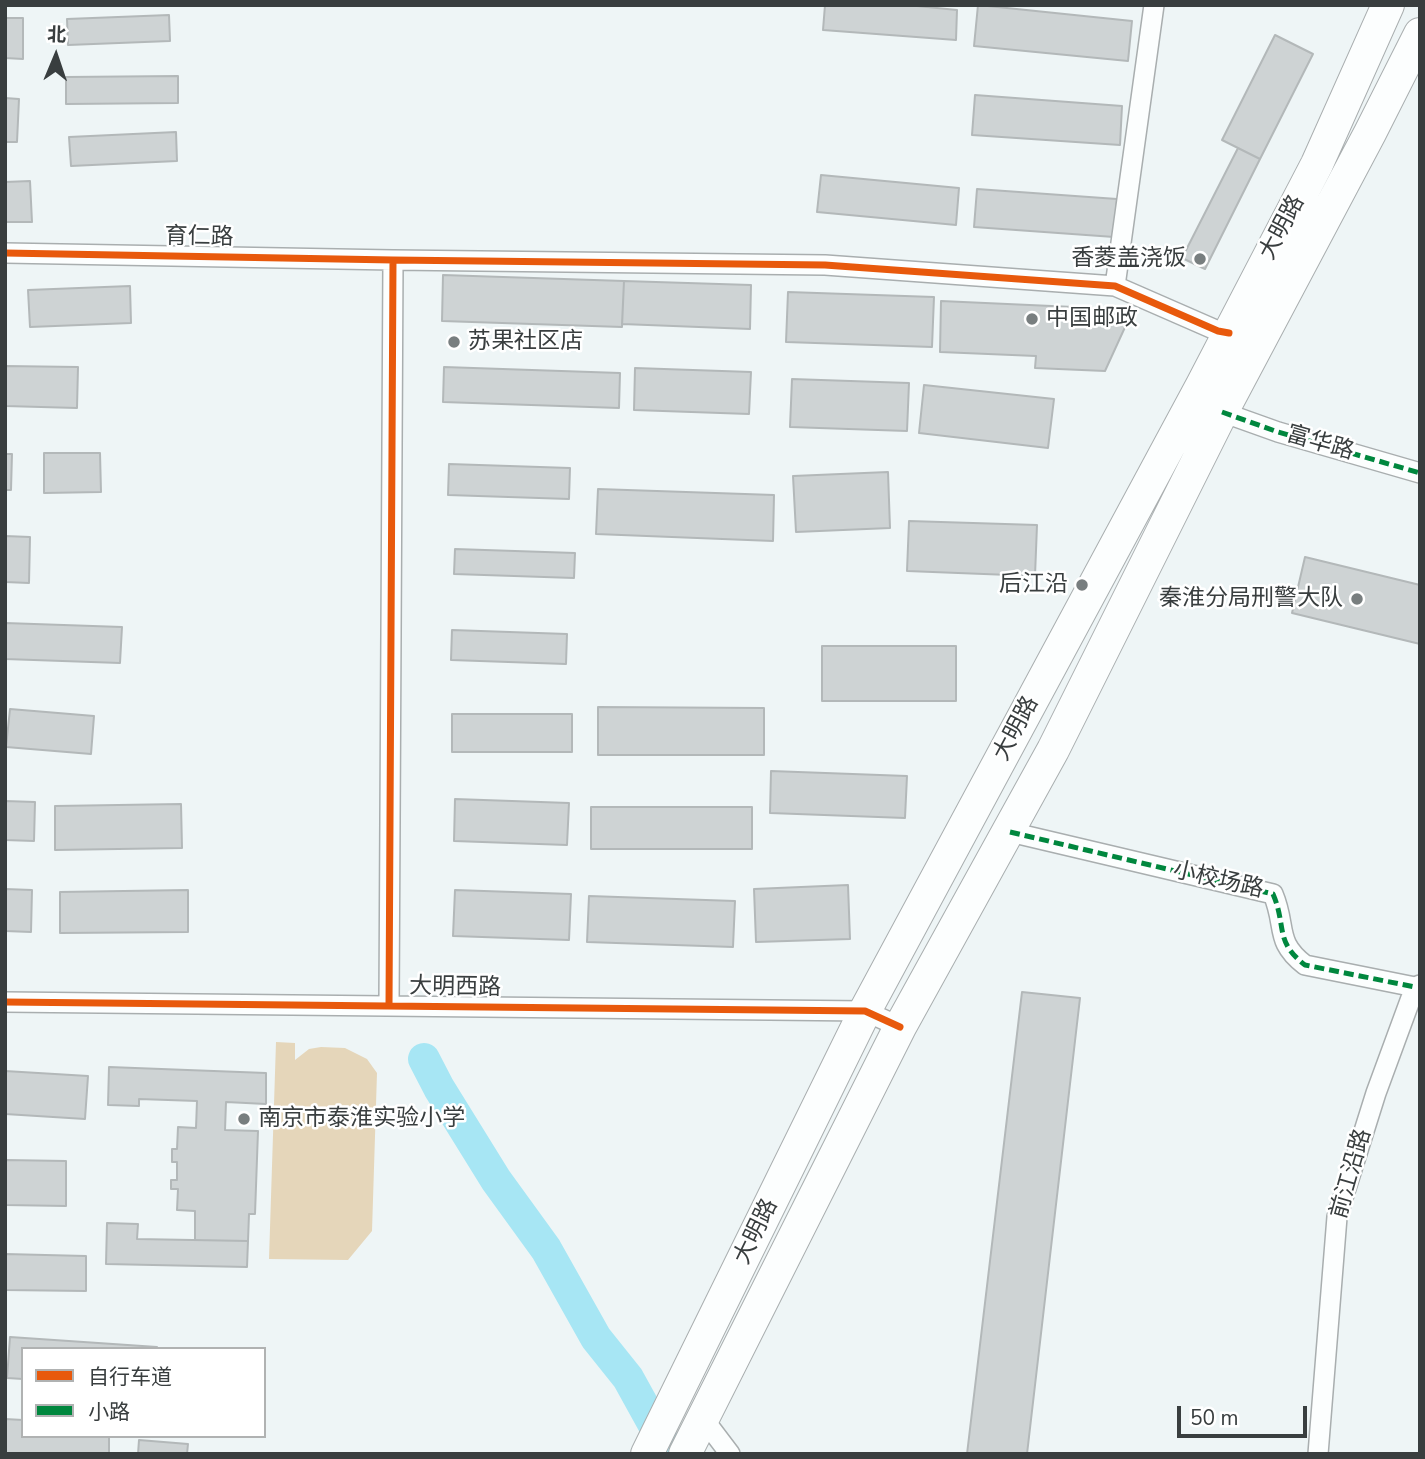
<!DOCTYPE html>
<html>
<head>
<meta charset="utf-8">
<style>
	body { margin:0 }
	#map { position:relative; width:1425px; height:1459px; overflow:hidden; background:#eef5f6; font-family:"Nunito Sans","Noto Sans SC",sans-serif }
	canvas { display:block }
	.frame { position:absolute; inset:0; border:7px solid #393e3f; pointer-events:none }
	.legend { position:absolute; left:21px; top:1347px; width:245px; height:91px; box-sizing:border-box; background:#fff; border:2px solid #b0b2b2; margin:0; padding:9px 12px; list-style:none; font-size:21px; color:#393e3f }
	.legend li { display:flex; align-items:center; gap:14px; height:35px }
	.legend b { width:35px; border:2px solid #b0b2b2 }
	.north { position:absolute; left:21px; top:21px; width:70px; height:70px; -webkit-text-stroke:5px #fff; paint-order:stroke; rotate:2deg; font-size:19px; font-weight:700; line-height:28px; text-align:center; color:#393e3f }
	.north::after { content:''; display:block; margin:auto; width:24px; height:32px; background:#393e3f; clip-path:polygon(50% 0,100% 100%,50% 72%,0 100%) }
	.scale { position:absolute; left:1177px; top:1406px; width:130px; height:32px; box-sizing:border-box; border:4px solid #393e3f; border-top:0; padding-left:9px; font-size:21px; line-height:24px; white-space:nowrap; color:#393e3f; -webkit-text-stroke:5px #fff; paint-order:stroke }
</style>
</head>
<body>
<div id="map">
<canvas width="1425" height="1459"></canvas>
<div class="frame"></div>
<ul class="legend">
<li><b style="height:9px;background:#e8590c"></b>自行车道</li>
<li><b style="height:9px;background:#00873e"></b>小路</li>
</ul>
<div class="north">北</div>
<div class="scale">50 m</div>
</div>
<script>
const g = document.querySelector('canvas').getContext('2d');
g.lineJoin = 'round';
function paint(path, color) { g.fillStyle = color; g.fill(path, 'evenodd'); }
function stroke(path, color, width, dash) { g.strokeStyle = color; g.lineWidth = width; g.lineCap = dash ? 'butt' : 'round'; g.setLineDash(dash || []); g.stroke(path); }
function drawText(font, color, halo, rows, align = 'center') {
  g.font = font + ' "Nunito Sans","Noto Sans SC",sans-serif'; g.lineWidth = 5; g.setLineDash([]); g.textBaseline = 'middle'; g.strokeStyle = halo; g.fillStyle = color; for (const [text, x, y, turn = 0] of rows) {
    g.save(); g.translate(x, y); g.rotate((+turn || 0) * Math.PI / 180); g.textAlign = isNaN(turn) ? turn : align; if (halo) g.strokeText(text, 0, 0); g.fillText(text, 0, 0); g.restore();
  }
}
paint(new Path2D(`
	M276 1042 295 1043V1060L309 1049 321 1047 345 1048 367 1059 377 1073 372 1231 348 1260 269 1259Z`), '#e5d6ba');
stroke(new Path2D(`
	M424 1059 439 1088 496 1180 546 1249 596 1338 628 1378 670 1454`), '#a7e6f4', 32);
const building = new Path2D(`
	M825 5H907L957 10 956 40 823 30Z
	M978 5 1132 21 1128 61 974 46Z
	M169 15 170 41 68 45 67 19Z
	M5 18H23V59L5 58Z
	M1275 35 1313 54 1260 159 1222 140Z
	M178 76V103L66 104V77Z
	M975 95 1122 106 1120 145 972 135Z
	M5 98 19 99 17 142H5Z
	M176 132 177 161 71 166 69 137Z
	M1238 148 1260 159 1205 269 1182 258Z
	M821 175 959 188 956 225 817 212Z
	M30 181 32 222H5V182Z
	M977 189 1117 199 1114 237 974 227Z
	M443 275 624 281 622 327 442 321Z
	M624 281 751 285 750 329 622 324Z
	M130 286 131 323 30 327 28 290Z
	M788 292 934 297 932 347 786 342Z
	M941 301 1118 309 1126 315V325L1105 371 1035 368 1036 356 940 352Z
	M5 366 78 367 77 408 5 406Z
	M444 367 620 373 619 408 443 402Z
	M635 368 751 372 749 414 634 410Z
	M792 379 909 383 907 431 790 427Z
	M924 385 1054 399 1048 448 919 433Z
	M44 453H100L101 492 44 493Z
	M5 454H12L11 490H5Z
	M449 464 570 468 569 499 448 495Z
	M888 472 890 528 796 532 793 476Z
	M598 489 774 495 773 541 596 534Z
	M909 521 1037 525 1035 576 907 571Z
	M5 536 30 537 29 583 5 582Z
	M455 549 575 553 574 578 454 574Z
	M1305 557 1420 585V644L1292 613Z
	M5 623 122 627 120 663 5 659Z
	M452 630 567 634 566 664 451 660Z
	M822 646H956V701H822Z
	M598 707 764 708V755H598Z
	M10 709 94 716 91 754 6 747Z
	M452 714H572V752H452Z
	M771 771 907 776 905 818 770 813Z
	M455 799 569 803 567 845 454 841Z
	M5 801 35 802 34 841 5 840Z
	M181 804 182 848 55 850V806Z
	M591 807H752V849H591Z
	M848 885 850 939 756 942 754 889Z
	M5 889 32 890 31 932 5 931Z
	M188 890V932L60 933V892Z
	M455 890 571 894 569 940 453 936Z
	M589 896 735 901 733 947 587 942Z
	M1022 992 1080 998 1027 1454H967Z
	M109 1067 266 1073V1104L226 1102 225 1130 258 1131 255 1214H249L248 1241 195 1240V1211L177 1210 178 1189H171V1180H177V1162H172V1149H177L178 1127 196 1128 197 1101 139 1099V1106L108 1105Z
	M5 1071 88 1076 85 1119 5 1114Z
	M5 1160 66 1161V1206L5 1205Z
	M107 1223 138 1224 137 1239 248 1241 247 1267 106 1264Z
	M5 1254 86 1256V1291L5 1290Z
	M10 1337 157 1347V1349H23V1379L7 1378Z
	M5 1419 23 1420V1436H109V1454H5Z
	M139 1440 188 1444 187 1454H138Z`);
paint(building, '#ced3d4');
stroke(building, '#b3b8b9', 2);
const street = new Path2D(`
	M5 253 393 260 825 265 1115 286 1218 331 1229 333
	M1115 286 1154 5
	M1222 412 1278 432 1420 473
	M1010 832 1273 894C1287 927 1274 941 1305 965L1415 987 1420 985
	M5 1002 865 1011 900 1027
	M389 1006 393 260
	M702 1417 730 1454
	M1318 1454 1337 1217 1376 1093 1415 987`);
const primary = new Path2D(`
	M647 1454 865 1011 1202 385 1317 164 1388 5
	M685 1454 900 1027 1053 750 1222 412 1370 133 1420 34`);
stroke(street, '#a9aeaf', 22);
stroke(primary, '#a9aeaf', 34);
stroke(street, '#fcfefe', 19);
stroke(primary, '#fcfefe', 32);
stroke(new Path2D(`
	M1222 412 1278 432 1420 473
	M1010 832 1273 894C1287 927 1274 941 1305 965L1415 987`), '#00873e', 5, [10, 5]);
stroke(new Path2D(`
	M5 253 393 260 825 265 1115 286 1218 331 1229 333
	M5 1002 865 1011 900 1027
	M389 1006 393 260`), '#e8590c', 7);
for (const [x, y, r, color] of [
	[1200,259,7,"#787e7f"],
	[1032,319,7,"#787e7f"],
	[454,342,7,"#787e7f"],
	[1082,585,7,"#787e7f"],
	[1357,599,7,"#787e7f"],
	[244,1119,7,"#787e7f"]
]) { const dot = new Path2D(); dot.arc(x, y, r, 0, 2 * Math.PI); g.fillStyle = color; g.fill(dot); stroke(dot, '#fff', 2.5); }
drawText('23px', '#393e3f', '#fff', [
	["大明路",1283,228,-62],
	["育仁路",199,238,1],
	["富华路",1320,444,16],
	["大明路",1017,729,-62],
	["小校场路",1218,881,13],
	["大明西路",455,988,1],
	["前江沿路",1352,1174,-74],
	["大明路",757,1232,-64]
]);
drawText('23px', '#393e3f', '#fff', [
	["香菱盖浇饭",1186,259],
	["中国邮政",1046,319,"left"],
	["苏果社区店",468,342,"left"],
	["后江沿",1068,585],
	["秦淮分局刑警大队",1343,599],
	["南京市泰淮实验小学",258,1119,"left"]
], 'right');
</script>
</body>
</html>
